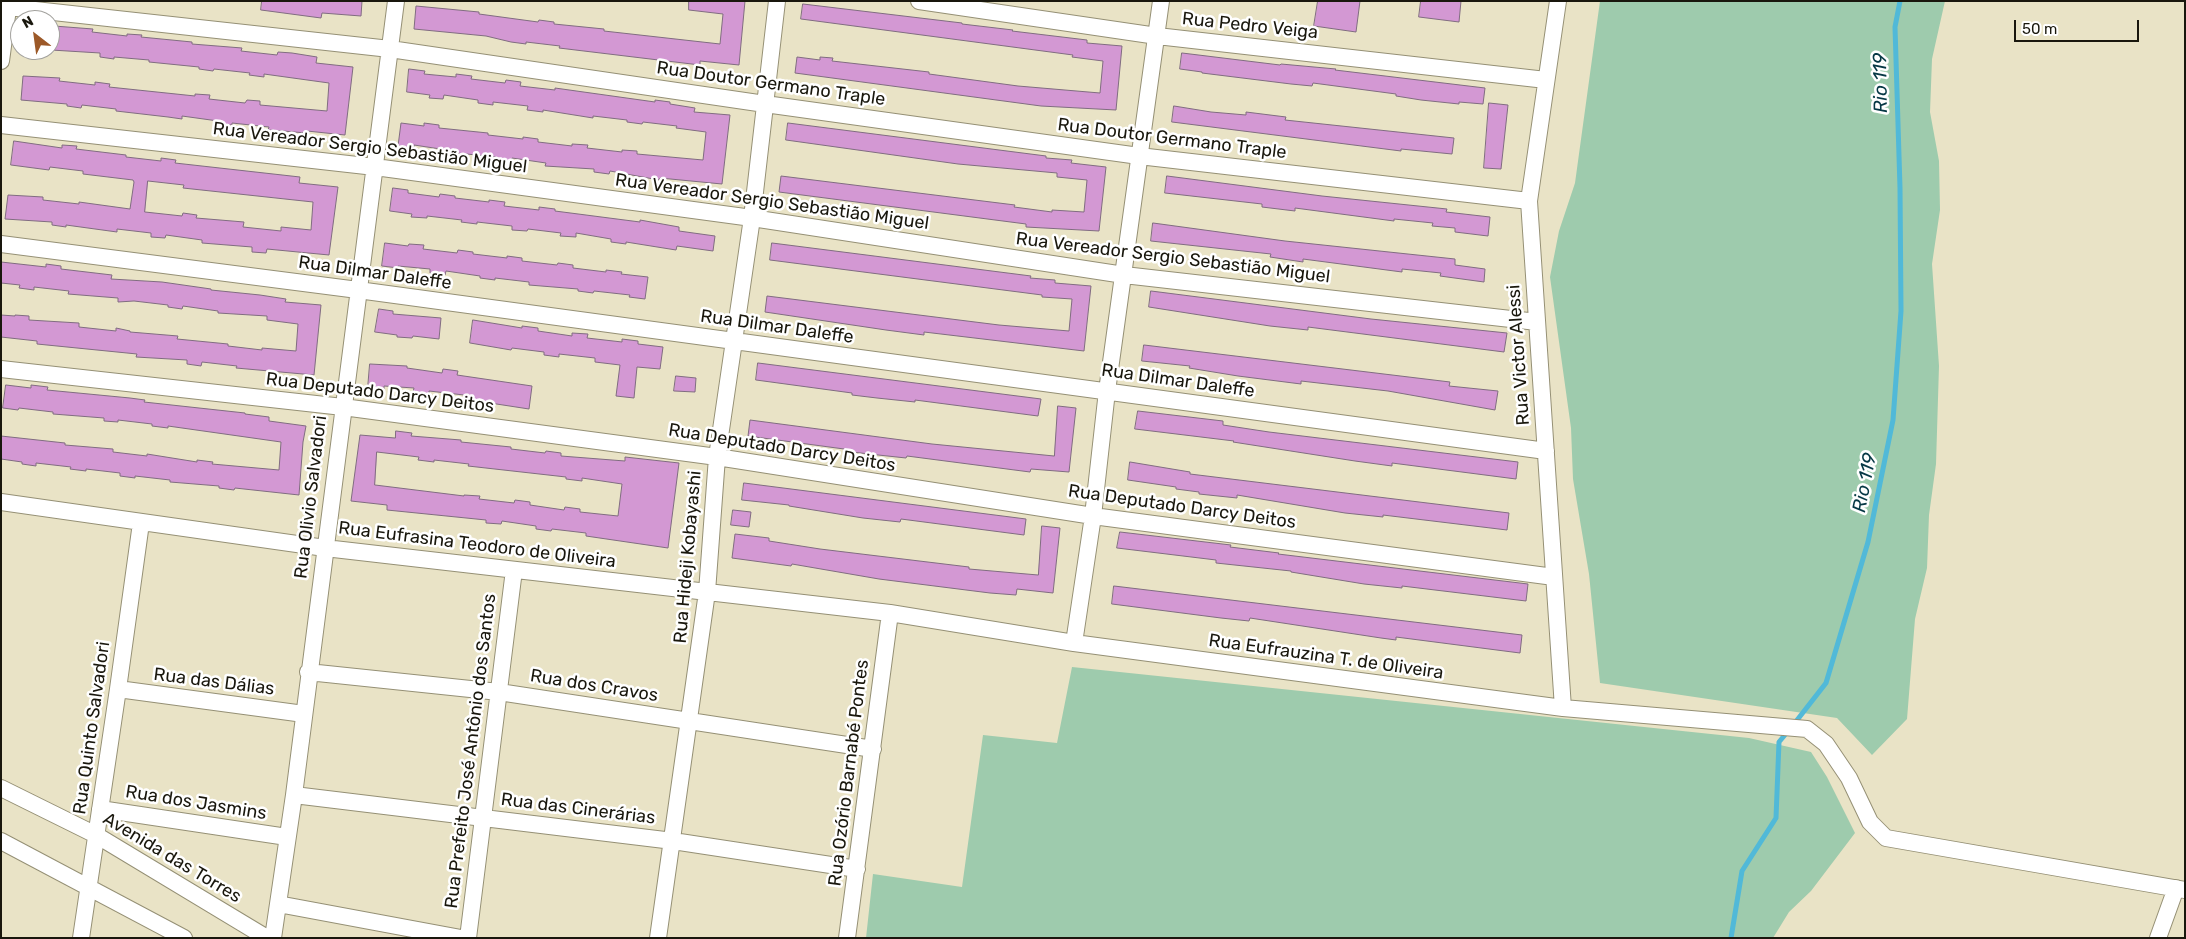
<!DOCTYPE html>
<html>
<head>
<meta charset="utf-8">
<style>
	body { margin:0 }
	#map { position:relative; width:2186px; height:939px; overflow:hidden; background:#e9e3c6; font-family:Rubik,sans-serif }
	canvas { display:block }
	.frame { position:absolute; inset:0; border:2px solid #19170d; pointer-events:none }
	.north { position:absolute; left:10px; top:10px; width:50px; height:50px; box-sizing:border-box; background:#fff; border:1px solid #a3a29e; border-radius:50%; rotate:330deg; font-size:14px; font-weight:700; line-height:20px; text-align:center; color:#19170d }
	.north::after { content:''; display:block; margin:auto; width:18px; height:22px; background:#9c5928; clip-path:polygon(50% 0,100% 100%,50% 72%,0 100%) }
	.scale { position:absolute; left:2014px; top:20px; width:125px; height:22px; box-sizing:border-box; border:2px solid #19170d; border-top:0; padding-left:6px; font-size:15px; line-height:18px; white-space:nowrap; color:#19170d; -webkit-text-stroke:4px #fff; paint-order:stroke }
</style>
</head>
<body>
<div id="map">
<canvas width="2186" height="939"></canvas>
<div class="frame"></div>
<div class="north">N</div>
<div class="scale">50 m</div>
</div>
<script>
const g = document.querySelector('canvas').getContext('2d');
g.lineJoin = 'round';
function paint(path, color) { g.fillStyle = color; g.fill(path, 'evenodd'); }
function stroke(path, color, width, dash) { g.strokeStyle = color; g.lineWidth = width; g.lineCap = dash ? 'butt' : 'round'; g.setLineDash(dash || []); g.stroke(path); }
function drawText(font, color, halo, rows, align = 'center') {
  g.font = font + ' Rubik,sans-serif'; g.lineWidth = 5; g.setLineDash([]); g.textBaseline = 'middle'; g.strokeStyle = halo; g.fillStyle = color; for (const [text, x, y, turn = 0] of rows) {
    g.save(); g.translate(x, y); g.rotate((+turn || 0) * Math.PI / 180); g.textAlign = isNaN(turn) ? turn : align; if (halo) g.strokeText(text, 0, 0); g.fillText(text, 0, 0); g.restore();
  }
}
paint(new Path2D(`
	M1600 1H1945L1932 59 1930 112 1939 161 1940 210 1932 264 1939 366 1936 464 1929 515 1927 568 1915 619 1907 719 1872 755 1837 718 1600 683 1589 574 1573 479 1571 428 1550 277 1559 231 1575 183Z
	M1072 667 1749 738 1811 752 1827 777 1855 833 1811 891 1789 912 1773 938H866L873 874 962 887 983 735 1057 743Z`), '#9ecbad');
stroke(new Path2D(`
	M1794 724 1826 683 1868 542 1893 420 1901 311 1900 188 1895 27 1900 1
	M1731 938 1742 871 1776 818 1779 742 1789 730`), '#51b9d8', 5);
const building = new Path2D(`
	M262 1H362L361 16 322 13 321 18 261 10Z
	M689 1H745L739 65 700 61V65L559 48 560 46 526 42V44L511 42 486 36 414 29 416 6 479 12V14L538 22 539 20 554 22V24L604 29V31L720 44 723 14 689 10Z
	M1318 1H1360L1356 32 1314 26Z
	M1421 1H1461L1459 22 1419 17Z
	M803 4 962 23V24L1013 30 1012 31 1087 40V43L1122 46 1116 110 1041 106 795 73 797 57 820 60V57L833 58 832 61 929 72V74L1018 86 1100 93 1103 61 1072 57 1073 55 801 19Z
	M54 26 93 29 92 32 127 36V34L142 35 141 37 192 42V44L242 48 241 51 277 55 278 52 292 53 317 57 316 63 353 67 345 135 307 131 306 133 283 131 268 130 269 127 232 123V125L217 124 218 121 182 116V119L168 117 116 111V109L82 105 81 108 67 106V104L21 100 23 76 60 78 59 81 95 85V82L110 84 109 87 195 96V94L210 95 209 99 245 103 247 100 260 101V105L327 111 329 83 264 74V77L249 75 250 73 214 69 213 71 199 69V67L149 62V60L114 57V59L100 57V53L51 50Z
	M1182 53 1280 65 1281 64 1336 69 1335 70 1485 88 1483 104 1459 102V104L1421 100 1396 96V94L1313 83 1312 86 1291 84 1202 73V72L1180 69Z
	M409 69 425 71 424 74 456 77V74L472 76 471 79 505 83 506 80 521 82 520 86 555 90V88L655 102V100L670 102V104L695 108 694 112 730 115 722 184 660 178 659 180 610 171 609 174 594 172V169L545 166 546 163 512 158 511 161 496 159V157L447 152V150L414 145V148L398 146 401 123 424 126V123L439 125V128L488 133V135L523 139V137L538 139V142L572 146V144L588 145 587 148 622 152V150L637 151V154L703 160 706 132 676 128 677 126 643 122 642 124 627 122V120L593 116V118L543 110V112L527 110 528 106 493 102V105L478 103V100L444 95 443 99 429 98 430 95 407 92Z
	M1489 103 1508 105 1501 169 1484 168Z
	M1174 106 1211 112 1246 115V112L1286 117 1285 120 1454 138 1452 154 1401 149V151L1172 122Z
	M788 123 1046 156V158L1072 160 1071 163 1106 167 1099 231 1026 227V224L779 192 781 176 1015 205 1014 207 1052 212V210L1084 212 1087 180 1057 177V173L958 164 786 140Z
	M14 141 62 148V145L77 146 76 149 126 155V157L161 161V158L176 160 175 163 300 177 299 183 338 187 329 255 267 249 266 253 252 252V247L202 243V240L166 235 165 238 151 237V233L117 229V232L66 225V227L52 225V222L5 219 8 195 43 197V200L79 204V202L130 209 134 182 133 180 83 174V171L50 167 49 170 11 165ZM148 181 184 185 183 188 313 202 311 230 281 227V231L243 227 244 222 196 218 197 215 183 213 182 216 145 212Z
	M1167 176 1322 196 1447 209 1446 212 1490 217 1488 236 1455 232V228L1432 226 1433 223 1394 219V221L1295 208V211L1262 207V204L1165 193Z
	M393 188 408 190V193L439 197 440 194 455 196V198L489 202V200L505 202 504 206 539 210V207L555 209V211L640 222V220L679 227V231L715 236 713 251 677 246 676 250 626 242V244L611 242V239L576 233V237L560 236 561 233 528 229 527 231 512 230V226L477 222V224L461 222 462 220 427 216V218L411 217 412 214 390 211Z
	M1153 223 1285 241 1455 259V265L1485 269 1484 282 1440 276 1441 273 1402 269V272L1303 259V262L1270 257 1271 254 1151 241Z
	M385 243 408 246 409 244 424 245 423 249 457 253 458 250 473 252V254L507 258V256L522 258V261L557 265 558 263 573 265V268L606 272V270L622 272 621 274 648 277 645 299 629 297 630 295 594 291 593 293 578 291V289L529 285V282L495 278V280L480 278V276L446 271 445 275 430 273V269L398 266V268L382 266Z
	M772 243 1031 276 1030 278 1055 280V283L1091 286 1084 351 924 332V335L886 330 765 312 767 296 999 325 1069 331 1072 299 1042 297V295L770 260Z
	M1 262 46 267V264L61 266V269L112 275 111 279 162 282 211 289V290L260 295 286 299 285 302 321 305 314 375 236 368 237 366 202 362 201 366 187 364V360L136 357 137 354 37 344V341L1 337V315L15 316V315L29 316V320L79 323V327L116 331V328L130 331V332L178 336 177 339 228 344V346L262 350V348L296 351 298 324 267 320V316L218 313V311L183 306 182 309 168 307V305L134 301 118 302V298L68 294 69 291 34 287V290L19 288 20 285 1 283Z
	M1151 291 1371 319 1507 333 1504 352 1308 327V330L1270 326 1149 307Z
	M379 309 393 311V314L441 318 439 339 413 336 412 338 397 337V335L375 332Z
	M473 320 522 328V326L538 328V331L572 336V333L588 334 587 338 622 342V339L638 341V344L663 347 660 369 637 367 634 398 616 396 620 365 595 362V358L559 354V357L544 355V352L512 348 511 350 470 343Z
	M1144 345 1450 382 1449 386 1498 391 1495 410 1388 391 1301 381V384L1238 376 1189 368 1190 366 1142 361Z
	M758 363 1041 399 1038 416 915 400V402L877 398 852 395V393L756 380Z
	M370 364 407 366V368L442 373 443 369 458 371 457 375 532 386 529 409 464 399V395L429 391V394L413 392 414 388 384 386V389L368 388Z
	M676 376 696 378 695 392 674 391Z
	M6 385 31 388V385L48 387 47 390 130 398 145 400 144 402 245 413V414L269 417V421L306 426 303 442 299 495 235 488 234 490 219 488V486L170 482V480L135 476V478L120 476V473L86 469V471L70 469 71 467 36 463V466L22 464V462L1 459V436L65 443V445L113 449V452L147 456V454L197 462V460L213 462 212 464 279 470 281 442 168 426V428L152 426V424L118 420V422L104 421V418L53 414V412L19 408 18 410 3 408Z
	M1058 406 1076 408 1069 472 1031 469 1030 472 907 456 906 458 869 454 844 451V449L748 436 750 420 932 444 1054 456Z
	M1138 411 1223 421V425L1269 432 1518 462 1516 479 1392 463V466L1355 461 1233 442 1234 441 1135 429Z
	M396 431 412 433 411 436 461 440V442L511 447V449L545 453 546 451 561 453V456L625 461V457L679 463 668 548 586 536V533L552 529 551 531 536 529V526L502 521 501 524 486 523V520L387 510V505L351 501 360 435 395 438ZM377 452 419 457 418 460 434 462V460L469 464 468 466 566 477V479L582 481V478L622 484 618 516 580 512V509L565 507 564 510 530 505V502L515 500 514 503 479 499 480 496 464 495V496L375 485Z
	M1130 462 1190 472V474L1509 513 1507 530 1383 515V517L1345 513 1237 495V498L1199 494V492L1176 489V487L1128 480Z
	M744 483 1026 519 1024 535 901 519 900 522 863 518 789 506V505L742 500Z
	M733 510 751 512 749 527 731 525Z
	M1042 526 1060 528 1053 593 1017 589 1016 595 990 593 879 579 792 564 791 566 732 558 735 534 769 538V541L820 549 969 567V569L1038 575Z
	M1120 532 1231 545 1230 547 1279 553 1278 554 1528 584 1526 601 1402 586V588L1364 584 1291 572V571L1216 563V560L1117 548Z
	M1114 586 1522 635 1520 653 1396 637V640L1381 638 1250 618 1249 621 1221 618 1112 604Z`);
paint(building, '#d398d3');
stroke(building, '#806c80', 1);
const minor = new Path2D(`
	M919 1 1157 36 1546 80
	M1558 1 1529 201 1563 708
	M8 7 390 49 765 104 1139 156 1529 201
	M1 61 9 1
	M1 125 375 167 752 218 1124 275 1537 322
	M1 244 358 290 1546 451
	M1 369 343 407 717 457 1093 516 1554 577
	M1 502 325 548 890 613 1074 643 1563 708 1807 729 1826 744 1849 778 1870 822 1886 838 2185 890
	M1074 643 1093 516 1107 391 1161 1
	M308 672 499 692 873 749
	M118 689 304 714
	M1 788 96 835 267 938
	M294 795 673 841 857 869
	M100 809 287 837
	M1 841 184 938
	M278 904 461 938
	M81 938 118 689 141 523
	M273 938 294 795 396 1
	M468 938 514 570
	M658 938 707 592 717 457 752 218 777 1
	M847 938 890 613
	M2158 938 2176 888`);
stroke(minor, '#959075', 18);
stroke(minor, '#fff', 16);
drawText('18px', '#19170d', '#fff', [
	["Rua Pedro Veiga",1250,26,6],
	["Rua Doutor Germano Traple",771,84,8],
	["Rua Doutor Germano Traple",1172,139,7],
	["Rua Vereador Sergio Sebastião Miguel",370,148,7],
	["Rua Vereador Sergio Sebastião Miguel",772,202,8],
	["Rua Vereador Sergio Sebastião Miguel",1173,258,7],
	["Rua Dilmar Daleffe",375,273,8],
	["Rua Dilmar Daleffe",777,327,8],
	["Rua Victor Alessi",1519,355,-94],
	["Rua Dilmar Daleffe",1178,381,8],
	["Rua Deputado Darcy Deitos",380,393,7],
	["Rua Deputado Darcy Deitos",782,448,9],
	["Rua Olivio Salvadori",311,497,-83],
	["Rua Deputado Darcy Deitos",1182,507,8],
	["Rua Eufrasina Teodoro de Oliveira",477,545,7],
	["Rua Hideji Kobayashi",688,557,-85],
	["Rua Eufrauzina T. de Oliveira",1326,657,8],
	["Rua das Dálias",214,682,7],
	["Rua dos Cravos",594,686,9],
	["Rua Quinto Salvadori",92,728,-82],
	["Rua Prefeito José Antônio dos Santos",471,751,-83],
	["Rua Ozório Barnabé Pontes",849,773,-83],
	["Rua dos Jasmins",196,803,9],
	["Rua das Cinerárias",578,809,7],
	["Avenida das Torres",172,858,31]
]);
drawText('italic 19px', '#063845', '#fff', [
	["Rio 119",1881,83,-91],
	["Rio 119",1865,483,-79]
]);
</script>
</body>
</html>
